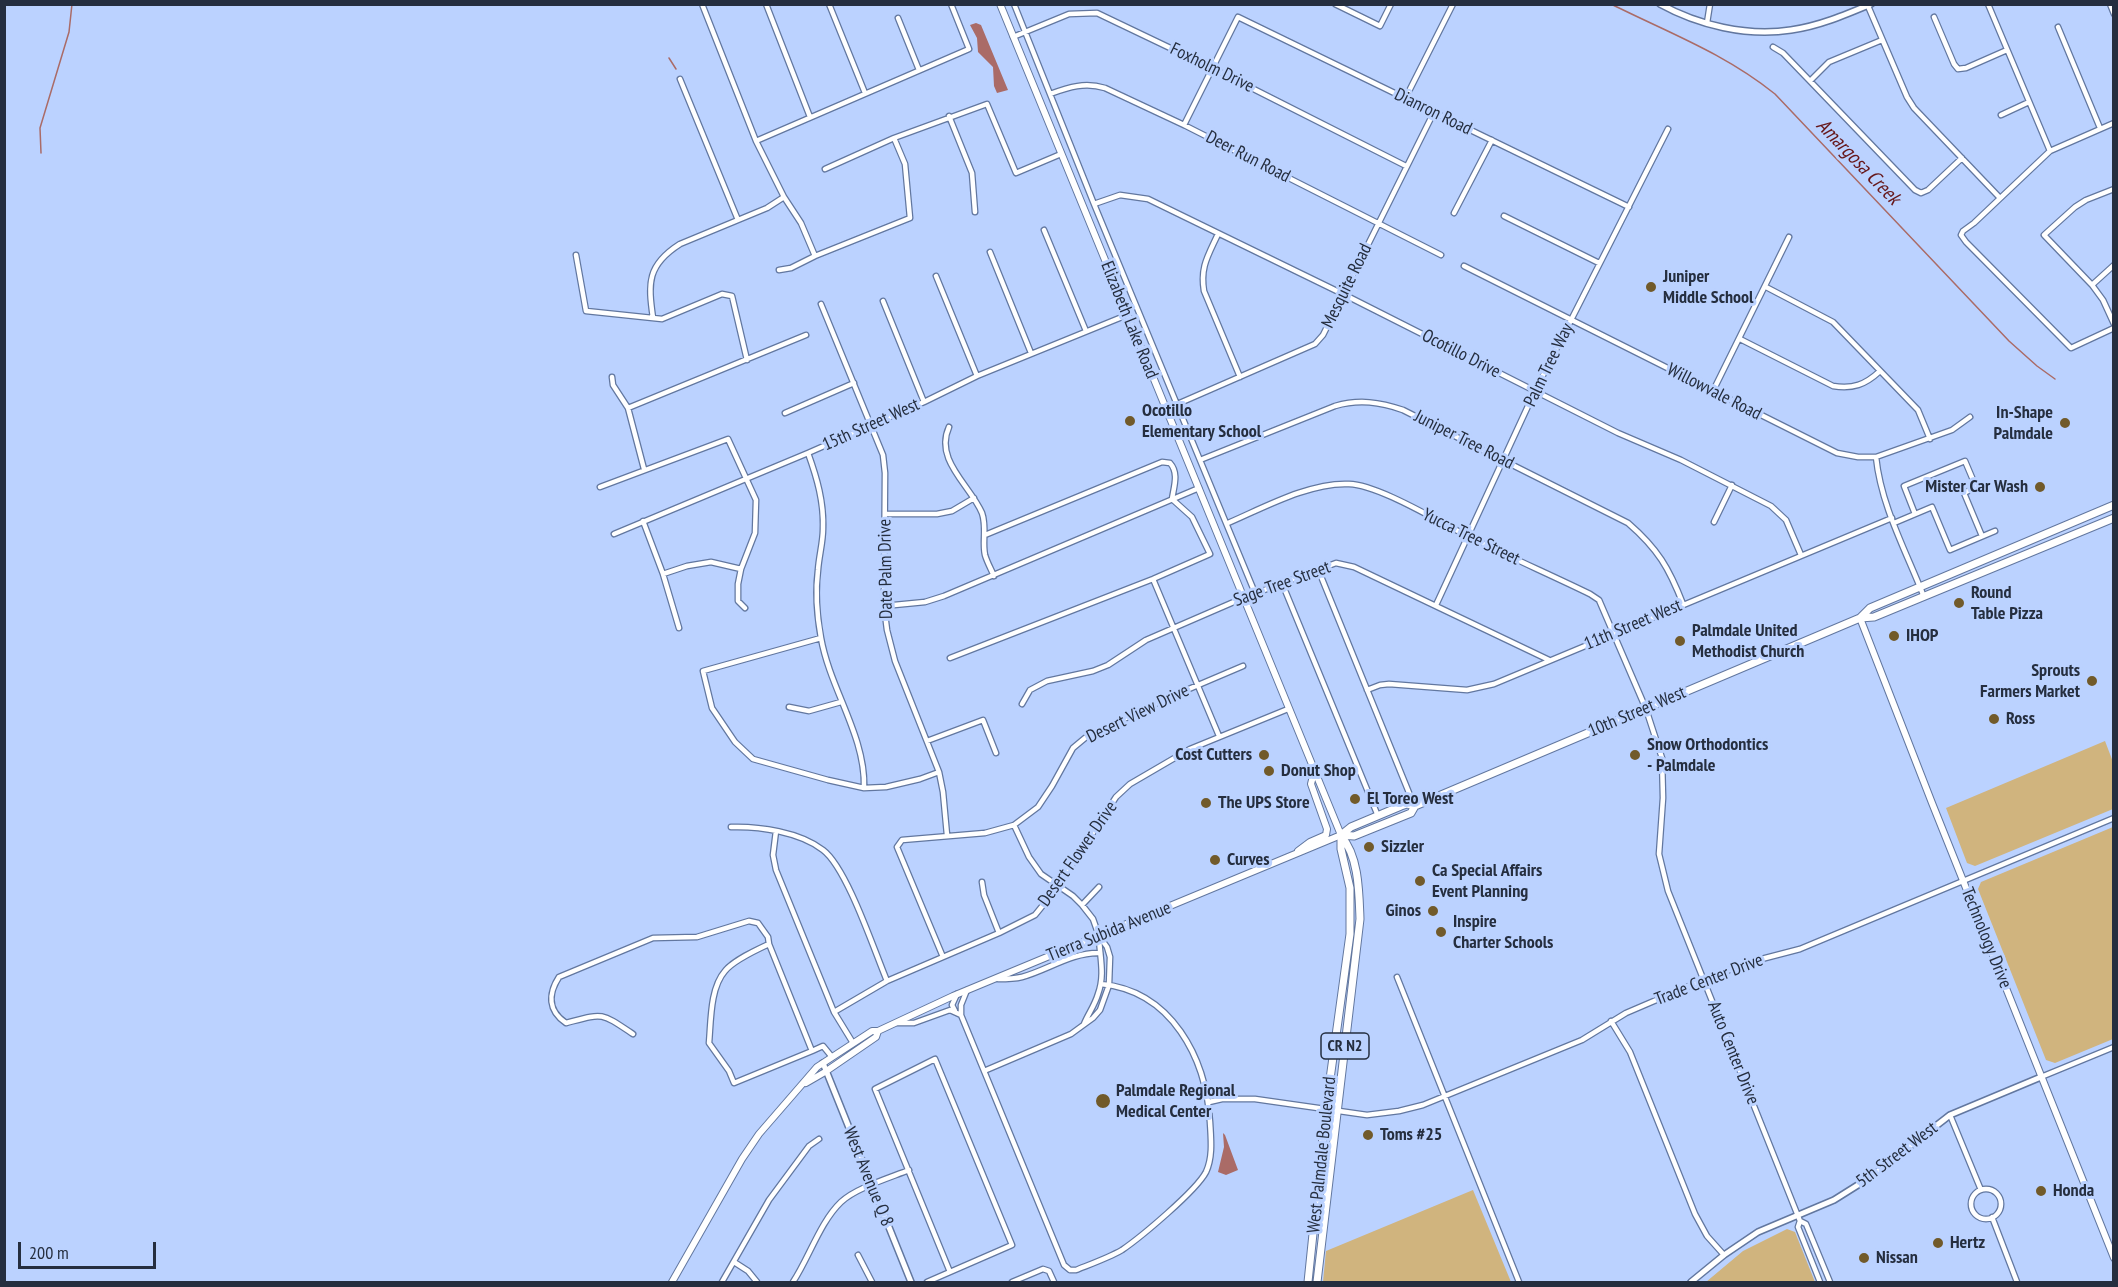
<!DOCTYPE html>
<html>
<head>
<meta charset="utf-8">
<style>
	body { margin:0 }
	#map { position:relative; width:2118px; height:1287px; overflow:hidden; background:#bbd2ff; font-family:"PT Sans Narrow",sans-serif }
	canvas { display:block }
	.frame { position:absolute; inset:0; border:6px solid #252e3f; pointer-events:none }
	.scale { position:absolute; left:18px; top:1242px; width:138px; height:27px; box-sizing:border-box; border:3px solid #252e3f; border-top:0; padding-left:8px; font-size:18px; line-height:21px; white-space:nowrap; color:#252e3f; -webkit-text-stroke:4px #bbd2ff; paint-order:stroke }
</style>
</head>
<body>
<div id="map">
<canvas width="2118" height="1287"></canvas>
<div class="frame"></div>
<div class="scale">200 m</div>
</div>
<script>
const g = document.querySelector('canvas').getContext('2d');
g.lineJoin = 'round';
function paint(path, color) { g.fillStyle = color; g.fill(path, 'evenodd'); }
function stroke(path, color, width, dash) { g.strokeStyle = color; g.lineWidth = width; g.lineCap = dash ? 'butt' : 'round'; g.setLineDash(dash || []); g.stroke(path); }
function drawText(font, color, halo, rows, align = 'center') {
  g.font = font + ' "PT Sans Narrow",sans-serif'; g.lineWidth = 6; g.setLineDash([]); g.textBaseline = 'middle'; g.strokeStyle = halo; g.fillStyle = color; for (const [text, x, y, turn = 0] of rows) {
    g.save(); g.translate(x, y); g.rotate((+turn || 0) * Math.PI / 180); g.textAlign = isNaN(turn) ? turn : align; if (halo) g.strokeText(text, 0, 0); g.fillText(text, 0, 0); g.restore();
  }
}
paint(new Path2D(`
	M2105 741 2113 762V809L1975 866 1967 863 1946 808Z
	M2113 827V1039L2055 1063 2046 1060 1978 889 1981 882Z
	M1473 1190 1511 1282H1323L1326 1251Z
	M1787 1229 1795 1232 1815 1282H1706L1743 1251Z`), '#d0b47e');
paint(new Path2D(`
	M976 23 981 25 1008 90 997 93 994 86 993 67 978 52 977 38 970 25Z
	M1223 1133 1225 1135 1238 1170 1226 1175 1218 1172 1224 1147Z`), '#aa6b67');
stroke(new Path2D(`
	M1611 4C1669 33 1724 53 1775 94L2009 341 2037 366 2055 379
	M669 58 676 69
	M41 153 40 128 69 32 72 4`), '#aa6b67', 1.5);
const minor = new Path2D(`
	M702 4 756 141 784 197 801 223 815 256
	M766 4 810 117
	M829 4 865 93
	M1014 4 1094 204 1255 593
	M1335 4 1380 26 1391 4
	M1988 4 2050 151
	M2110 4 2114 14
	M1868 6 1907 97 1914 108 2000 198
	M1934 17 1954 64 1958 69 1966 68 2007 50
	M898 18 919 70
	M1707 23 1710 4
	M2058 27 2100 128
	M1013 37 1069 14 1097 13 1212 68 1406 166
	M1773 47 1783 53 1915 190 1921 193 1928 190 1962 158
	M680 79 738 220
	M1810 81 1829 62 1882 40
	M1050 94C1069 87 1085 82 1105 88L1184 125 1441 255
	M1405 99 1453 4
	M2001 115 2029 102
	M949 116 972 173 975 212
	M2114 123 2050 151 1974 223 1963 231 1961 235 1966 242 2071 348 2114 328
	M1184 125 1238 17 1629 207
	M756 141 969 49 951 4
	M825 169 894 138 987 104 1016 173 1061 154
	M2114 189 2086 200 2075 207 2044 235 2092 285 2103 300 2114 324
	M1094 204 1120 195 1148 199 1343 294 1618 433 1681 460 1771 506 1786 520 1801 555
	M1454 213 1492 140
	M1504 216 1599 263
	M1044 230 1086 331
	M1218 234C1208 256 1200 267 1204 291L1240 377
	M990 252 1031 353
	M576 255 586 311 662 319 722 294 732 296 747 360
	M1464 266 1837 453 1858 457H1876L1952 430 1970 417
	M779 270 791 268 815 256 910 218 905 164 894 138
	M936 276 977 376
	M2092 285 2114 265
	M1766 287 1833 322 1918 410 1930 439
	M883 301 924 402
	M821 304 883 455 885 473 884 606 887 630 895 661 939 772 943 792 947 835
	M653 318C648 283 647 265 680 244L767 208 784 197
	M1740 339 1833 386C1853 389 1865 385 1880 371
	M612 377 613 385 628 408 644 469
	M1713 391 1789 237
	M628 408 806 335
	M1166 409 1315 344 1323 335 1434 112
	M785 413 854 383
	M949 427C934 460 970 485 982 513 987 527 982 542 985 555 987 562 991 569 994 576
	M808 453C817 478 824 502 823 529 823 542 819 556 818 570 815 593 817 616 821 638 830 689 866 737 864 788
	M1876 457C1881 506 1906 551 1924 597
	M1200 460 1335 406C1359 399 1380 402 1403 410L1628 523C1658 549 1669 568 1683 604
	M600 487 728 439 756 500 755 533 741 569 738 584V601L745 608
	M885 514H937L952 511 974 498
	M1915 514 1904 486 1965 461 1976 487 1964 493 1982 536
	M643 521 663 574 679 628
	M1714 522 1732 485
	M1228 523C1263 508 1310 482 1349 484 1379 485 1437 521 1466 535 1507 556 1549 574 1590 594L1599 600 1646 709 1662 758 1663 798 1659 854 1668 891 1800 1221 1798 1227 1820 1282
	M1894 523 1932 507 1950 550 1995 531
	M614 534 808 453 924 402 977 376 1127 315
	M1318 569 1414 805
	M663 574 687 566 711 562 741 569
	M1153 579 1219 736
	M1282 583 1378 816
	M1436 605 1535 391 1668 129
	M884 606 925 602 944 596 1199 488
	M821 638 703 671 712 708 735 742 753 759 828 780 864 788 886 787 920 779 939 772
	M950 658 1153 579 1210 554 1192 517 1172 499C1174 486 1179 473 1170 463L1162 462 985 535
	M1367 690 1380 685 1389 684 1467 690 1494 684 1892 518
	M1022 704 1030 690 1047 681 1093 671 1108 665 1146 640 1243 598 1336 563 1354 567 1549 660
	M789 707 809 711 841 702
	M927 741 983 720 996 753
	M731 827C759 826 800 832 823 850 847 868 874 950 887 981
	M776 831 773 855 776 870 834 1012 853 1043
	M982 882 984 895 999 933
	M1082 905 1099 887
	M943 957 897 847 902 840 985 833 1014 825 1038 807 1052 786 1073 748 1085 738 1163 700 1243 666
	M1397 977 1519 1282
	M998 979C1006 979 1014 979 1022 977 1048 970 1072 952 1100 953
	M967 990 961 1005V1015L1064 1265 1070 1270H1076C1091 1264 1108 1258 1122 1250 1141 1237 1196 1191 1206 1172 1213 1157 1211 1139 1210 1122 1206 1058 1172 991 1101 984
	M955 1011 952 1005 957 994
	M834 1012 887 981 999 933 1035 915 1057 888 1116 797 1130 784 1190 749 1288 709
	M1611 1021 1630 1052 1695 1214 1707 1236 1724 1255
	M898 1023H914L950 1010 961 1015
	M1084 1024C1088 1014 1095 1005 1098 994 1105 975 1100 958 1099 938
	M633 1034C600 1012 604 1013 566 1023 548 1011 548 994 559 977L653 938 697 937 749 921 758 923 768 937 769 944
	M812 1051 769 944C756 950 734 960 725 971 710 988 711 1021 709 1043L729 1071 734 1083 812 1051 823 1046 832 1057
	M984 1071 1071 1034 1093 1018 1100 1010 1109 985 1110 957 1107 947 1099 936 1093 919 1082 905 1073 896 1041 874 1029 857 1014 825
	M2041 1077 2114 1047
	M1209 1102 1222 1099H1255L1367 1115 1399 1111 1423 1105 1582 1040 1626 1013 1703 980 1750 962 1800 949 2114 818
	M1950 1115 1981 1190
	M1971 1204a15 15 0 1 1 30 0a15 15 0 1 1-30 0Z
	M1992 1217 2017 1282
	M1800 1221 1806 1224 1830 1282
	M858 1255 872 1282
	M734 1262 748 1271 757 1282
	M722 1282 769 1200 809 1146 819 1139
	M793 1282C809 1258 820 1222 841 1202 856 1188 889 1178 909 1170
	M927 1282 1012 1245 935 1059 875 1089 950 1272
	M1012 1282 1043 1269 1049 1271 1054 1282`);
const tertiary = new Path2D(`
	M1660 4C1698 25 1747 37 1791 30 1819 26 1845 15 1871 4
	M823 1063 911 1282
	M1691 1282 1724 1255 1758 1232 1834 1200 1869 1178 1950 1115 2041 1077`);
const secondary = new Path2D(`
	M1860 618 1932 803 2114 1258
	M1298 851 1310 842 1326 835 1327 829 1311 784 1314 772
	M806 1083 825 1072 876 1037 878 1031
	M672 1282 742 1159 759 1134 817 1067 872 1031H878L953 996 1341 835 1000 4`);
const primary = new Path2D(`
	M1860 618 1870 608 2114 505
	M1341 835 1354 836 1411 813 1415 806 1860 618 1874 617 2114 518
	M1341 835 1351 827 1401 806 1407 804 1415 806
	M1308 1282 1326 1108 1350 934V888L1341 849V835
	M1317 1282 1360 919C1359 893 1359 856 1341 836`);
stroke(minor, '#62779f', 7);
stroke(tertiary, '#62779f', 8);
stroke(secondary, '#62779f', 8);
stroke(primary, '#62779f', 9);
stroke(minor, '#fff', 4.5);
stroke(tertiary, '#fff', 5);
stroke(secondary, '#fff', 6);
stroke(primary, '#fff', 7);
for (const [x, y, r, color] of [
	[1651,287,6,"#715a2a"],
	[1130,421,6,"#715a2a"],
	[2065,423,6,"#715a2a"],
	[2040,487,6,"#715a2a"],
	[1959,603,6,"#715a2a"],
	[1894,636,6,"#715a2a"],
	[1680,641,6,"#715a2a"],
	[2092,681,6,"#715a2a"],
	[1994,719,6,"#715a2a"],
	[1264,755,6,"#715a2a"],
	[1635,755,6,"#715a2a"],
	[1269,771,6,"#715a2a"],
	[1355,799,6,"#715a2a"],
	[1206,803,6,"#715a2a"],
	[1369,847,6,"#715a2a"],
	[1215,860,6,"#715a2a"],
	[1420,881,6,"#715a2a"],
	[1433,911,6,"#715a2a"],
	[1441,932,6,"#715a2a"],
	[1103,1101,8,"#715a2a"],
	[1368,1135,6,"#715a2a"],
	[2041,1191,6,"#715a2a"],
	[1938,1243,6,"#715a2a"],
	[1864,1258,6,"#715a2a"]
]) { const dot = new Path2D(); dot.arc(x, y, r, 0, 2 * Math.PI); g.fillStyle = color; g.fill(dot); stroke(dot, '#bbd2ff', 2); }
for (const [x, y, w] of [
	[1345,1046,48]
]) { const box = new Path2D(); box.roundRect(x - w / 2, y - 13, w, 26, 4.5); g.fillStyle = '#bbd2ff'; g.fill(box); stroke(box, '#252e3f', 1.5); }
drawText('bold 16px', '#252e3f', null, [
	["CR N2",1345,1046]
]);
drawText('18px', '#252e3f', '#bbd2ff', [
	["Foxholm Drive",1212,68,26],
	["Dianron Road",1433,112,26],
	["Deer Run Road",1248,157,27],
	["Mesquite Road",1347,286,-64],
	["Elizabeth Lake Road",1129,320,68],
	["Ocotillo Drive",1461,354,27],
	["Palm Tree Way",1549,365,-64],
	["Willowvale Road",1714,392,27],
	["15th Street West",871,425,-24],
	["Juniper Tree Road",1464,440,27],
	["Yucca Tree Street",1471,537,26],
	["Date Palm Drive",886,569,-91],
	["Sage Tree Street",1282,584,-20],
	["11th Street West",1633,625,-23],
	["10th Street West",1637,712,-23],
	["Desert View Drive",1138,714,-26],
	["Desert Flower Drive",1078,854,-55],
	["Tierra Subida Avenue",1109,932,-22],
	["Technology Drive",1986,938,68],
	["Trade Center Drive",1709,980,-21],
	["Auto Center Drive",1733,1053,68],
	["West Palmdale Boulevard",1322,1155,-84],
	["5th Street West",1897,1155,-37],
	["West Avenue Q 8",868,1177,68]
]);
drawText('bold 18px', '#252e3f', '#bbd2ff', [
	["Juniper",1663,277],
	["Middle School",1663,298],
	["Ocotillo",1142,411],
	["Elementary School",1142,432],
	["In-Shape",2053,413,"right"],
	["Palmdale",2053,434,"right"],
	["Mister Car Wash",2028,487,"right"],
	["Round",1971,593],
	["Table Pizza",1971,614],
	["Palmdale United",1692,631],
	["Methodist Church",1692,652],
	["IHOP",1906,636],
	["Sprouts",2080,671,"right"],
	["Farmers Market",2080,692,"right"],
	["Ross",2006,719],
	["Snow Orthodontics",1647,745],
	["- Palmdale",1647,766],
	["Cost Cutters",1252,755,"right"],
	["Donut Shop",1281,771],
	["El Toreo West",1367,799],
	["The UPS Store",1218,803],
	["Sizzler",1381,847],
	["Curves",1227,860],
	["Ca Special Affairs",1432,871],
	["Event Planning",1432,892],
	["Ginos",1421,911,"right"],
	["Inspire",1453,922],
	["Charter Schools",1453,943],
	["Palmdale Regional",1116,1091],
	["Medical Center",1116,1112],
	["Toms #25",1380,1135],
	["Honda",2053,1191],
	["Hertz",1950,1243],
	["Nissan",1876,1258]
], 'left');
drawText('italic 20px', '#66171a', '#bbd2ff', [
	["Amargosa Creek",1858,162,46]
]);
</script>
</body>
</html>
